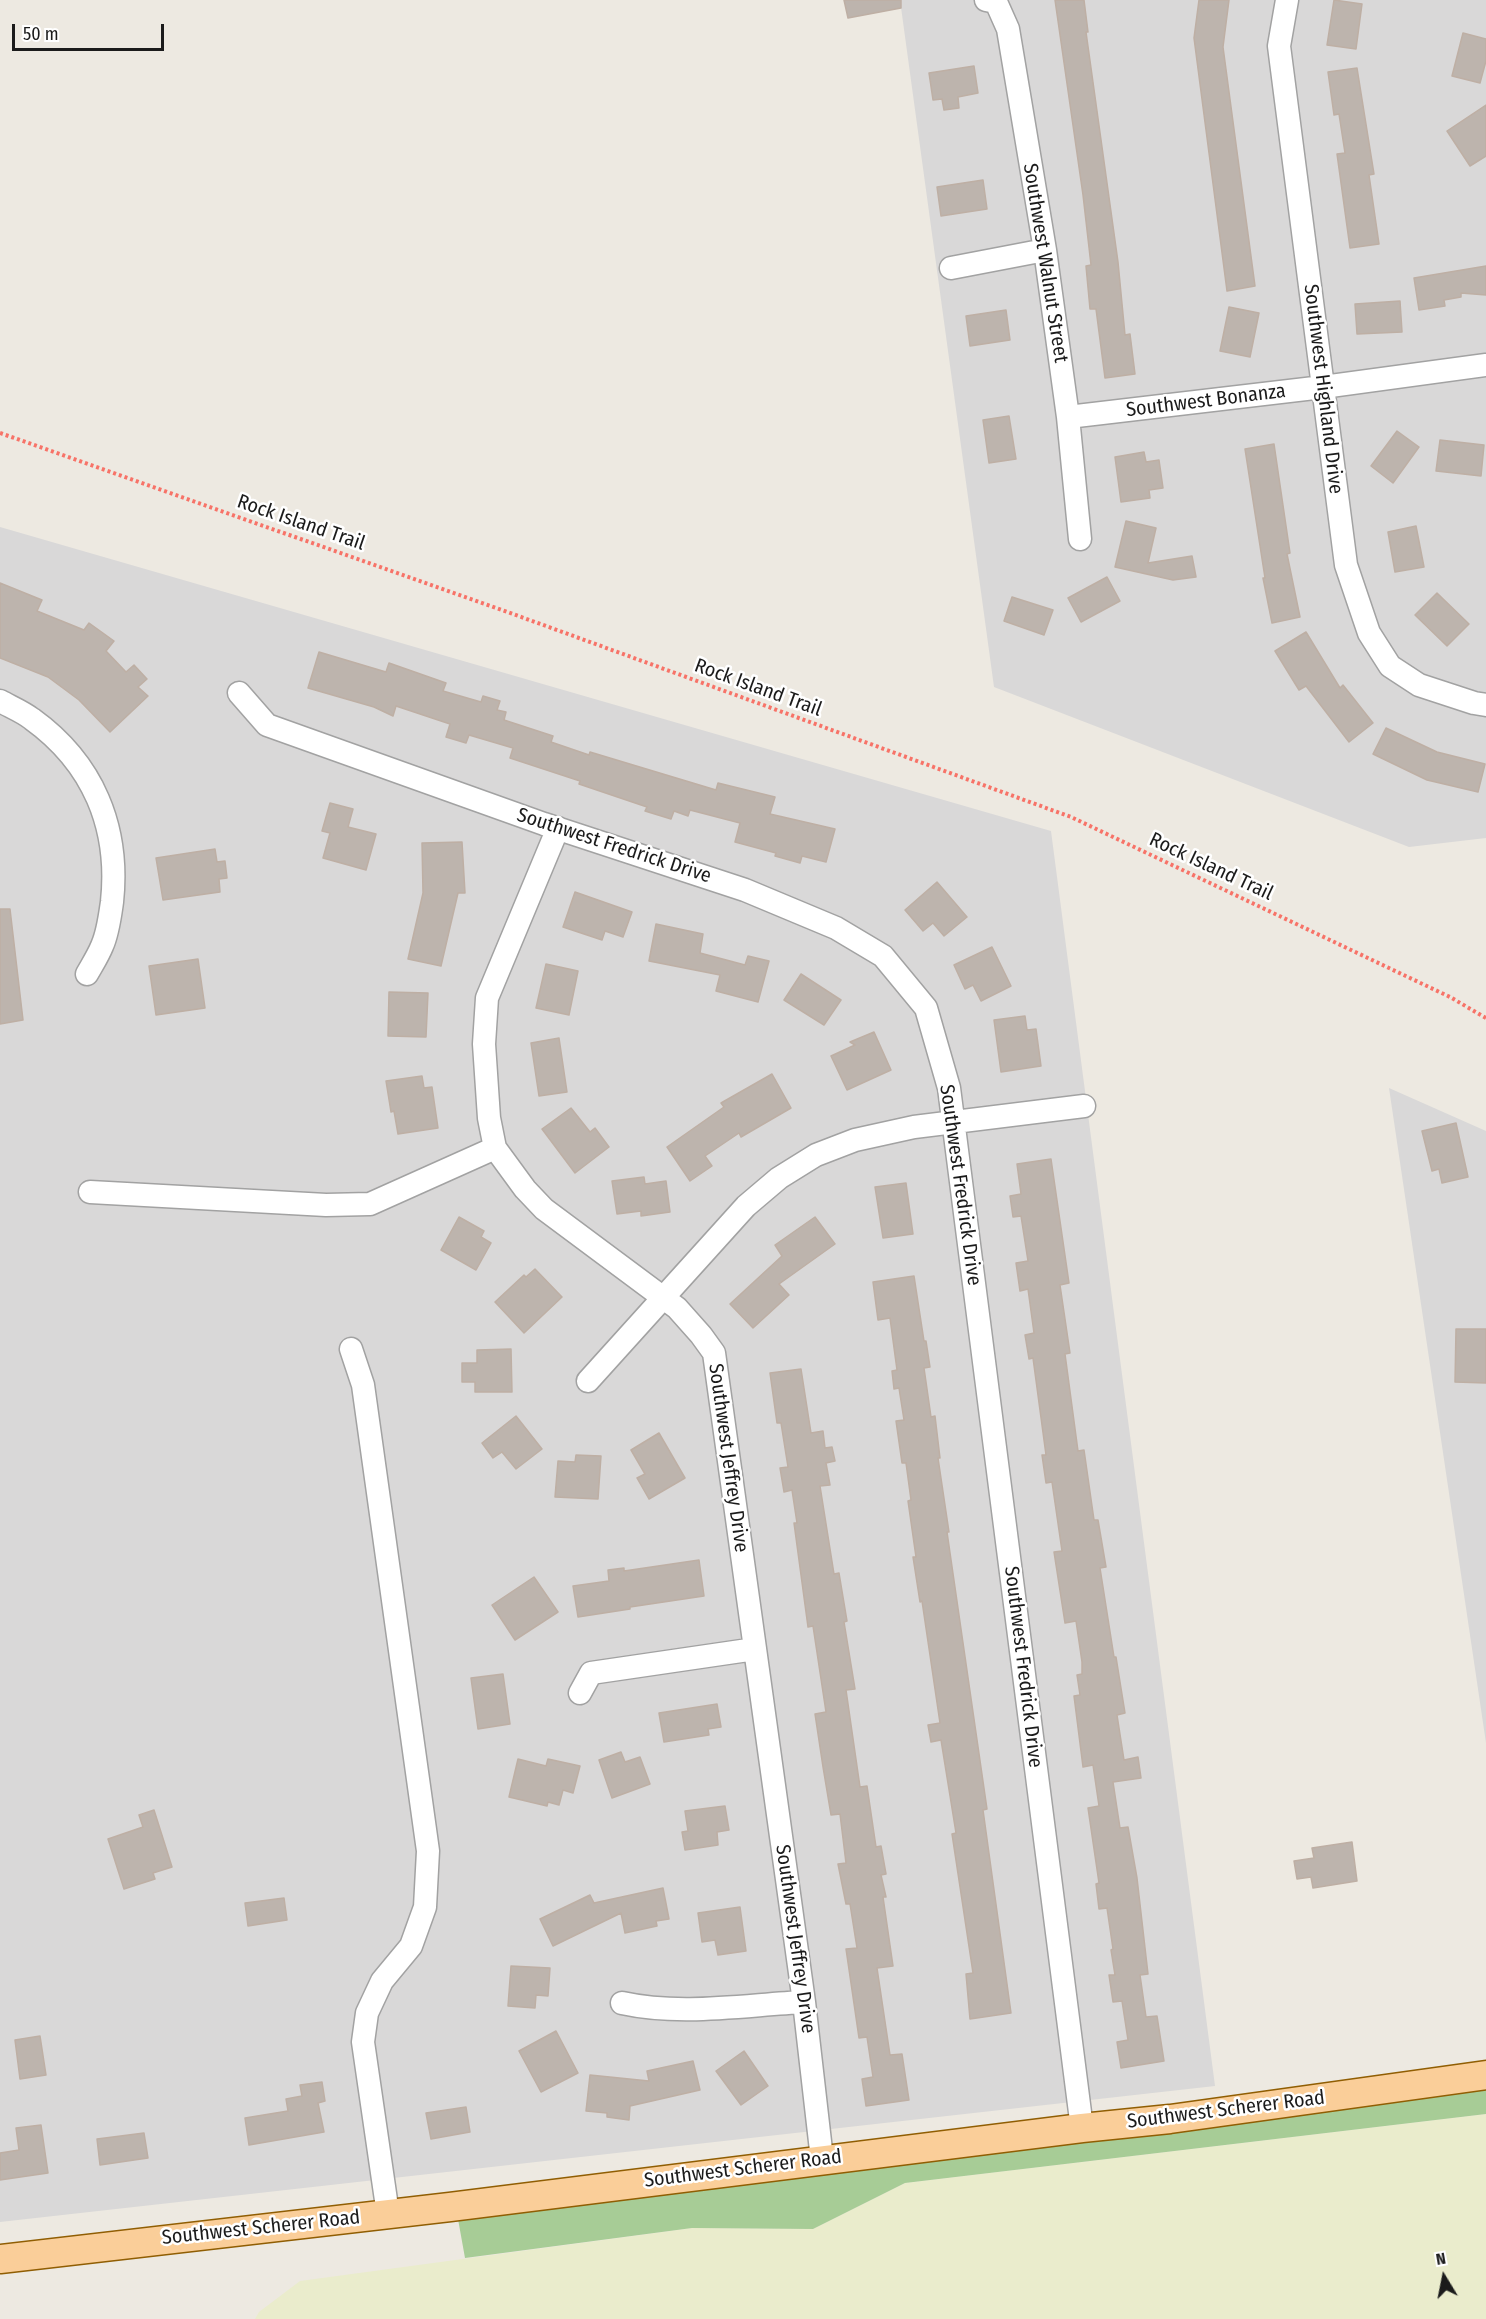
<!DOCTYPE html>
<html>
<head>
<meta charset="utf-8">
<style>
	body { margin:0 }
	#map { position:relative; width:1486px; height:2319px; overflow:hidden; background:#ede9e1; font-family:"Fira Sans Condensed",sans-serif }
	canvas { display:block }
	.north { position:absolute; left:1414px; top:2247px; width:60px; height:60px; -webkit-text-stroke:4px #fff; paint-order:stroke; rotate:350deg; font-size:16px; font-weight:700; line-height:24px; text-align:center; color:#1b1b1b }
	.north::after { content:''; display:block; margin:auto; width:21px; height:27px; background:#1b1b1b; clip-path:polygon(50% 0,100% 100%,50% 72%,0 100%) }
	.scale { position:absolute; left:12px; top:24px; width:152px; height:27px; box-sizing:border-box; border:3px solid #1b1b1b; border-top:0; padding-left:8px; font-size:18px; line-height:21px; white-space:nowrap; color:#1b1b1b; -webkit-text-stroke:4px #fff; paint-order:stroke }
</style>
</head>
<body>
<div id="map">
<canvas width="1486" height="2319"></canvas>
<div class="north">N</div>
<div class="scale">50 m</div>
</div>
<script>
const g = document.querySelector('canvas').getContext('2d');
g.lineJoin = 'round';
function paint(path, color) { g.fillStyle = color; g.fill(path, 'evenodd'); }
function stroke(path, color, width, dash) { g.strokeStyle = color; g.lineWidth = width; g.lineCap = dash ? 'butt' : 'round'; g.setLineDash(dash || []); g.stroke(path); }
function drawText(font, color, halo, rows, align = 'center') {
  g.font = font + ' "Fira Sans Condensed",sans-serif'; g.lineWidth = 5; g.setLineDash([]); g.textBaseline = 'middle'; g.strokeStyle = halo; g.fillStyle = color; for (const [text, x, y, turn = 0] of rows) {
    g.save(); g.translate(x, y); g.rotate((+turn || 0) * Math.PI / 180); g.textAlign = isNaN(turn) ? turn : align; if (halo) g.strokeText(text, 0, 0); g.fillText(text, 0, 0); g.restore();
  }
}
paint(new Path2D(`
	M900 0H1486V838L1409 847 994 687Z
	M0 527 1051 831 1215 2086 0 2222Z
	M1389 1088 1486 1131V1743Z`), '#d9d8d8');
paint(new Path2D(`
	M1486 2114V2319H255L259 2312 300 2281 692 2228 813 2229 905 2183Z`), '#eaeccc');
paint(new Path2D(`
	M1486 2084V2114L905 2183 813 2229 692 2228 465 2258 458 2219Z`), '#a7cc96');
const building = new Path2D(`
	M844 0H901V8L848 18Z
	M1055 0H1084L1088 32H1086L1118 262 1125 335 1130 334 1135 374 1105 378 1096 309H1090L1086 266 1091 265 1083 195Z
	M1199 0H1229L1223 47 1255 286 1227 291 1194 38Z
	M1334 0 1362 4 1356 49 1327 45Z
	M1463 33 1486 39V61L1480 83 1452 76Z
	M974 66 978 93 958 97 959 108 944 110 942 99 933 100 929 73Z
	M1357 68 1374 174 1369 175 1379 244 1350 248 1337 154 1345 153 1339 114 1334 115 1328 72Z
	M1486 105V156L1470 166 1447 131Z
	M983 180 987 209 941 216 937 187Z
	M1486 266V295L1461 293V297L1444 300 1445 306 1419 310 1414 278Z
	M1400 301 1402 332 1357 334 1355 304Z
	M1229 307 1259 313 1250 357 1220 351Z
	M1006 310 1010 340 970 346 966 316Z
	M1009 416 1016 459 989 463 983 420Z
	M1397 431 1419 447 1393 483 1371 466Z
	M1440 440 1484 445 1481 476 1436 471Z
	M1274 444 1290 553 1287 554 1300 617 1272 623 1263 578H1265L1245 449Z
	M1144 452 1146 462 1159 460 1163 488 1149 490 1150 498 1121 502 1115 457Z
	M1126 521 1156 528 1148 563 1192 556 1196 577 1173 580 1115 567Z
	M1416 526 1424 567 1395 572 1388 532Z
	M1107 577 1120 601 1081 622 1068 598Z
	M0 583 42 600 37 611 84 630 89 623 114 641 106 651 126 672 134 665 147 679 138 687 148 696 110 732 79 700 48 677 0 658Z
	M1437 593 1469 624 1447 646 1415 615Z
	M1012 597 1053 610 1044 635 1004 621Z
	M1306 632 1340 688 1343 685 1373 723 1349 742 1306 686 1299 690 1275 651Z
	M319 652 386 672 389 663 446 683 443 691 481 702 483 696 500 701 497 710 506 712 504 720 553 736 551 742 589 755 590 752 716 790 718 783 775 797 770 814 835 829 826 862 802 856 800 863 775 856 776 853 735 842 740 823 690 810 688 816 674 811 671 819 645 811 647 807 579 784 580 781 510 758 513 748 469 735 466 743 446 737 450 724 396 706 393 716 374 707 308 688Z
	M1386 728 1437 752 1485 764 1478 792 1427 780 1373 754Z
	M330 803 353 809 348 827 376 834 366 870 323 858 330 833 322 831Z
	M462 842 465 893H458L441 966 408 959 423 893 422 843Z
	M215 849 217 862 225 861 227 878 219 879 220 892 163 900 156 858Z
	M937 882 967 917 944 936 933 923 923 931 905 910Z
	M575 892 632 912 623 937 605 931 602 940 563 927Z
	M0 909H10L23 1020 0 1024Z
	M656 924 703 934 700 953 745 965 748 956 769 961 758 1002 716 991 720 975 649 961Z
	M992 947 1011 986 981 1001 973 985 965 989 954 965Z
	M198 959 205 1008 156 1015 149 966Z
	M546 964 578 971 569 1015 536 1008Z
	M801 974 841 1000 824 1025 784 1000Z
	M389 992 428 993 426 1037 388 1036Z
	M1025 1016 1027 1030 1036 1029 1041 1066 1001 1072 994 1020Z
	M874 1032 891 1070 847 1090 831 1056 855 1045 850 1042Z
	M559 1038 567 1092 539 1096 531 1043Z
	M772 1074 791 1108 741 1137 739 1133 705 1156 712 1166 690 1181 667 1147 724 1107 721 1103Z
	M422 1076 424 1088 432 1087 438 1128 398 1134 394 1111 391 1112 386 1081Z
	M571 1108 590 1132 595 1128 609 1147 575 1173 542 1129Z
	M1456 1123 1468 1177 1442 1183 1439 1169 1432 1171 1422 1131Z
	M1051 1159 1069 1283 1060 1285 1070 1353 1065 1354 1078 1451 1084 1450 1094 1520H1098L1106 1567 1100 1568 1114 1657H1116L1125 1713 1117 1715 1124 1760 1138 1757 1141 1778 1113 1782 1120 1828 1128 1827 1137 1878 1148 1974 1140 1975 1146 2017 1157 2016 1164 2061 1121 2068 1117 2042 1128 2040 1122 2001 1113 2002 1109 1975H1115L1111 1950 1113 1949 1107 1908 1099 1909 1096 1884 1099 1883 1088 1808 1099 1806 1093 1765 1083 1767 1074 1696 1080 1695 1077 1675 1082 1674V1662L1076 1621 1065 1623 1054 1552 1062 1551 1052 1482 1046 1483 1042 1455H1046L1033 1358 1029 1359 1025 1335 1034 1333 1028 1289 1020 1291 1016 1263 1028 1261 1021 1216 1013 1217 1010 1196 1021 1194 1017 1164Z
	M644 1177 645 1184 666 1181 670 1212 641 1216V1211L617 1214 612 1181Z
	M906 1183 913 1234 883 1238 875 1187Z
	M459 1217 484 1231 481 1237 491 1243 476 1270 441 1250Z
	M815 1217 835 1244 779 1284 789 1295 753 1328 730 1304 782 1256 775 1245Z
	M535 1269 562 1297 524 1333 495 1302 524 1275 526 1277Z
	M914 1276 924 1341H926L930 1367 924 1368 931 1417 935 1416 940 1458H938L949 1532H947L987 1809 983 1810 1011 2013 970 2019 966 1974 973 1973 952 1834 956 1833 941 1740 931 1742 928 1725 940 1723 922 1601 920 1602 913 1557H916L908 1501 911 1500 906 1463H902L896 1421 904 1420 899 1388 894 1389 892 1371 897 1370 890 1318 878 1320 873 1282Z
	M1456 1329H1486V1383L1455 1382Z
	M511 1349 512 1392H475V1382H462V1363H477V1350Z
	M801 1369 811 1433 823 1431 825 1448 832 1447 835 1461 826 1463 830 1485 820 1486 834 1574 839 1573 847 1621 844 1622 855 1689 846 1690 860 1787 867 1786 876 1847 881 1846 886 1874 881 1875 886 1897H883L893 1966 877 1968 890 2055 902 2054 909 2100 866 2106 862 2079 873 2077 867 2037 859 2038 846 1949 857 1948 850 1904H846L838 1864 846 1863 840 1814 831 1815 823 1767 815 1714 826 1712 813 1626 808 1627 794 1523H797L792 1490 784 1492 780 1468 788 1467 781 1423H777L770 1373Z
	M516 1416 542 1449 516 1469 502 1452 493 1458 482 1443Z
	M659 1433 685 1478 649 1499 637 1478 645 1474 631 1450Z
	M576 1455 601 1456 598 1499 555 1497 558 1461 575 1462Z
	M699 1560 704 1596 630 1607V1609L578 1617 573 1586 609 1581 608 1570 624 1568V1571Z
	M534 1577 558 1612 515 1640 492 1605Z
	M503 1674 510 1724 478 1729 471 1678Z
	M717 1704 721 1727 708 1729 709 1735 664 1742 659 1713Z
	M621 1752 625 1762 640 1757 650 1784 612 1798 599 1760Z
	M518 1759 546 1766 548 1759 580 1766 573 1793 563 1790 559 1805 548 1802 547 1806 509 1797Z
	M725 1806 729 1830 717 1832 718 1845 685 1850 682 1832 688 1831 685 1811Z
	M154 1810 172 1867 153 1873 155 1879 124 1889 108 1839 143 1827 139 1815Z
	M1352 1842 1357 1881 1313 1888 1311 1877 1297 1879 1294 1861 1314 1858 1312 1848Z
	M663 1888 669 1919 656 1921 657 1926 625 1933 621 1913 553 1946 540 1919 590 1895 594 1903Z
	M284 1898 287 1920 248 1926 245 1903Z
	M740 1907 746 1951 718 1955 715 1940 702 1942 698 1913Z
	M511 1966 550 1968 548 1996 536 1995 535 2008 508 2006Z
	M556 2031 578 2073 541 2092 519 2051Z
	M40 2036 46 2075 20 2079 15 2040Z
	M744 2051 768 2086 741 2105 716 2071Z
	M693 2061 700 2090 630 2106 629 2120 607 2117V2113L586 2111 590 2075 649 2081 647 2071Z
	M322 2082 325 2101 318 2103 324 2132 249 2145 245 2118 288 2111 286 2099 302 2096 300 2085Z
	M466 2107 470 2132 431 2139 426 2113Z
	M41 2125 48 2173 0 2180V2153L19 2150 16 2128Z
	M144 2133 148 2158 100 2165 97 2139Z`);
paint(building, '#bdb4ad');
stroke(building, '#beafa4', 1.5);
const minor = new Path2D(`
	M986 0 996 2 1008 29 1045 250 1068 417 1080 539
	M1287 0 1279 46 1346 565 1369 633 1390 666 1419 685 1474 703 1486 705
	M951 268 1045 250
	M1068 417 1323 387 1486 365
	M239 693 267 725 544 824 745 890 836 928 883 956 926 1008 949 1088 1082 2128
	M0 701C11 707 23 712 32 719 93 763 120 827 112 902 110 916 108 933 102 946 98 956 92 965 87 974
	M558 828 487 998 484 1044 489 1118 495 1148 525 1189 544 1209 677 1308 701 1335 714 1353 804 2002 822 2159
	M90 1192 326 1205 370 1204 495 1148
	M351 1349 363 1385 428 1851 425 1907 411 1946 382 1981 367 2013 363 2042 388 2214
	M588 1381 746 1206 779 1178 816 1155 855 1140 914 1127 1084 1106
	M580 1693 591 1673 755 1649
	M622 2003C681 2016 744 2005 804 2002`);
const major = new Path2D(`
	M0 2259 450 2207 1082 2128 1170 2119 1486 2075`);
stroke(minor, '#a2a2a2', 25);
stroke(major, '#905e03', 31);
stroke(new Path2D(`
	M0 433 502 610 1071 817 1450 997 1486 1018`), '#f77368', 4, [3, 3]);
stroke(minor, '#fff', 22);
stroke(major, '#face99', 28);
drawText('20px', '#1b1b1b', '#fff', [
	["Southwest Walnut Street",1045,263,81],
	["Southwest Highland Drive",1323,389,83],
	["Southwest Bonanza",1206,401,-7],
	["Rock Island Trail",301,523,19],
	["Rock Island Trail",758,688,20],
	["Southwest Fredrick Drive",614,846,18],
	["Rock Island Trail",1211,867,25],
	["Southwest Fredrick Drive",960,1185,82],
	["Southwest Jeffrey Drive",728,1458,82],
	["Southwest Fredrick Drive",1023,1667,83],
	["Southwest Jeffrey Drive",795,1939,82],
	["Southwest Scherer Road",1226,2110,-7],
	["Southwest Scherer Road",743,2169,-7],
	["Southwest Scherer Road",261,2228,-6]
]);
</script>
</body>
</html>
